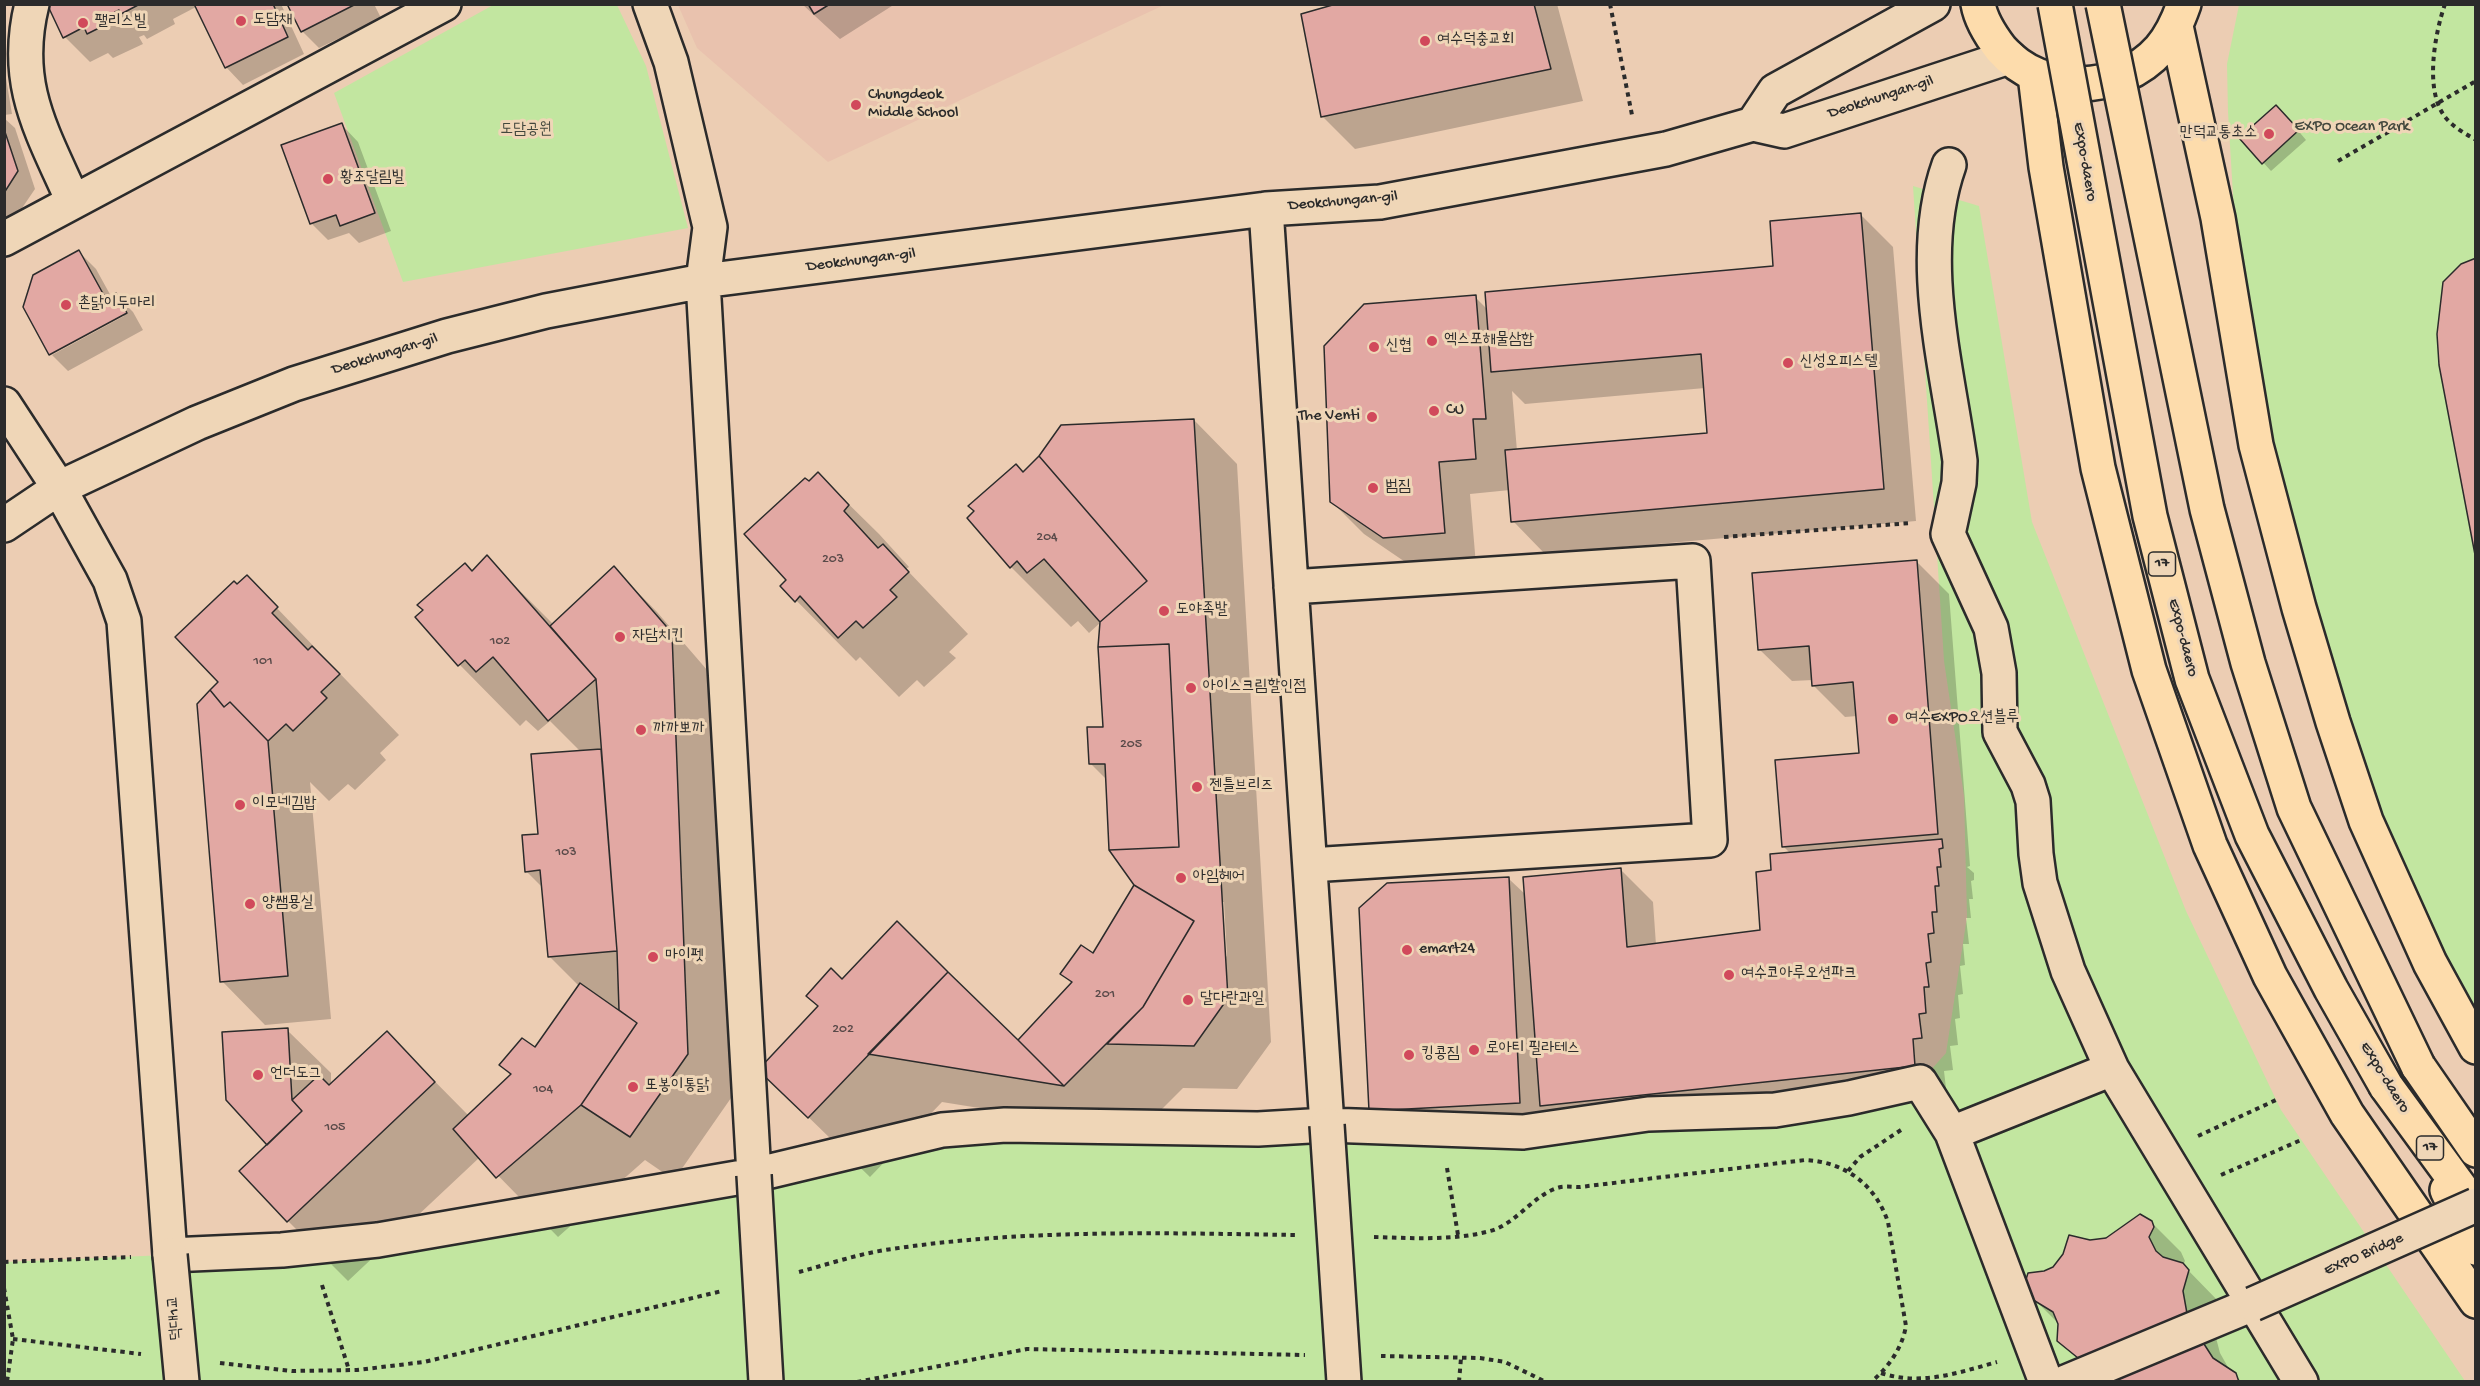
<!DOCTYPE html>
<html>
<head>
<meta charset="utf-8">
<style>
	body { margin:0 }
	#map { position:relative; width:2480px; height:1386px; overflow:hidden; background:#eccdb3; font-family:"Gochi Hand",sans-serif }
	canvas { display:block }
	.frame { position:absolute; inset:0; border:6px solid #2b2b2b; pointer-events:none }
</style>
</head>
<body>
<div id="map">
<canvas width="2480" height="1386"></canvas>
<div class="frame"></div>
</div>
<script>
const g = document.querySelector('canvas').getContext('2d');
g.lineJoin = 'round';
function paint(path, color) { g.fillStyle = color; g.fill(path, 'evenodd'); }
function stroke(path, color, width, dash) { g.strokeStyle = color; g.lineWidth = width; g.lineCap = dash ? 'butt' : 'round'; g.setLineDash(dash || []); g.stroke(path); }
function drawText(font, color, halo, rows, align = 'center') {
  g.font = font + ' "Gochi Hand","Poor Story",sans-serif'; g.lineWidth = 6; g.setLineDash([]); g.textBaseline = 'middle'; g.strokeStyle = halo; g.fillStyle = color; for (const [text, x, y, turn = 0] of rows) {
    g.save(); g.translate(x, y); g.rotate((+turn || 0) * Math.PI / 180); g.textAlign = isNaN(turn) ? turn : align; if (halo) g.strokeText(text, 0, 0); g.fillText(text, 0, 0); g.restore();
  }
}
paint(new Path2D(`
	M678 5H1164L828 162 697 48Z`), '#e9c2ae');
paint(new Path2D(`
	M495 4 617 5 646 66 688 228 403 282 334 93Z
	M2239 5H2475V1032L2364 797 2258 418 2235 228 2228 112 2227 64Z
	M1913 186 1979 206 2032 522 2186 911 2281 1110 2465 1381 5 1382 4 1262 282 1250 942 1130 1523 1132 1920 1082 1946 1053 1967 917 1964 796 1944 661Z`), '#c2e6a0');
paint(new Path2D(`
	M48 4H281L304 54 243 85 226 67 196 7 173 19 175 24 147 39 144 35 139 37 143 44 113 58 108 53 90 62 65 37Z
	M289 4H374L381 18 319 48 302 31Z
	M802 4H895L840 39Z
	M1342 4H1557L1583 101 1355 149 1322 116Z
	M4 66 12 114 4 115Z
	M2285 115 2306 140 2271 171 2241 138Z
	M4 118 15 128 35 189 18 214 4 222Z
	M341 124 358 142 391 231 359 243 349 233 328 240 311 223Z
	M1860 214 1893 247 1916 521 1545 554 1513 521 1510 490 1470 494 1476 565 1417 570 1364 534 1332 502 1475 297 1488 310 1775 268ZM1705 388 1709 434 1517 451 1512 391 1525 404Z
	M79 252 96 269 112 298 116 295 133 312 143 330 68 371 52 355 124 316 122 313 50 353Z
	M1194 420 1237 464 1271 1042 1237 1089 1183 1088 1126 1145 1109 1129 942 1102 870 1177 760 1070 842 981 1030 1055 1072 984 1062 973 1094 955 1136 885 1107 780 1091 764 1104 728 1101 622 1089 633 1078 621 1071 627 1011 567 1023 473ZM1221 902H1224L1227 957 1224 953Z
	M818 474 879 534 909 567 906 569 968 634 949 652 956 658 924 687 917 680 899 697 860 657 856 661 782 586 788 580 809 483Z
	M487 558 553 624 614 568 657 612 714 678 731 1098 674 1180 645 1160 558 1237 480 1157 348 1281 288 1221 269 1145 287 1030 331 1073V1086L387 1033 469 1116 511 1076 501 1065 535 1049 579 986 549 956 543 888 526 871 539 835 581 752 550 721 538 731 526 720 520 726 460 665 417 617Z
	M1917 562 1949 594 1970 866 1967 867 1974 873V880L1971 881 1973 899H1969L1971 918H1966L1969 944H1963L1965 965 1960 966 1963 994 1958 995 1960 1018 1955 1019 1958 1045 1950 1046 1953 1070 1944 1071 1947 1097 1574 1138 1371 1111 1509 879 1526 895 1621 870 1653 902 1656 945 1762 931 1773 871 1791 854 1783 846 1860 755 1857 716 1845 717 1813 685V680L1792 681 1759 649Z
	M247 577 399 735 380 753 386 760 355 790 348 784 329 801 310 782 331 1019 265 1025 222 981 220 682 237 586Z
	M2140 1216 2148 1219 2181 1252 2185 1261 2183 1265 2221 1304 2215 1334 2220 1353 2229 1369 2242 1382H2092L2086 1367 2059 1340V1324L2029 1294 2045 1273 2054 1268 2064 1255 2070 1237 2099 1241 2125 1228 2135 1218Z`), '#0003');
const building = new Path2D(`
	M47 4H140L121 14 119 10 115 12 119 18 87 34 84 27 63 38Z
	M194 4H273L288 37 225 68Z
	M287 4H356L301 32Z
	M808 4H830L814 14Z
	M1336 4H1534L1551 69 1321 117 1301 14Z
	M2276 105 2299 130 2262 164 2239 138Z
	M342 123 375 213 340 226 336 215 310 224 281 145Z
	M4 129 18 171 4 193Z
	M1861 213 1884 489 1511 522 1505 450 1707 433 1701 354 1491 372 1485 292 1773 266 1770 221Z
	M79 250 106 299 116 293 127 313 49 355 23 307 33 275Z
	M2476 258V560L2439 365 2437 334 2443 282 2461 264Z
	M1476 295 1486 419H1473L1476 459 1439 462 1445 533 1383 538 1330 502 1324 346 1364 304Z
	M1194 419 1228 998 1194 1046 1107 1044 1143 1007 1194 921 1134 885 1109 850 1179 847 1169 644 1098 647 1100 622 1147 581 1039 456 1061 425Z
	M1039 456 1147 581 1100 622 1044 559 1027 573 1017 561 1010 568 967 518 974 511 968 506 1016 464 1023 472Z
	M818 472 849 505 844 511 878 548 883 544 909 572 890 590 897 597 863 628 856 621 838 638 800 596 795 602 780 586 786 580 744 534 805 478 809 481Z
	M487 555 596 679 548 721 493 657 476 672 465 660 458 666 415 617 423 610 417 605 465 563 472 571Z
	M1917 560 1938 834 1782 847 1775 760 1859 753 1853 682 1812 686 1809 646 1758 650 1752 573Z
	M614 566 672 633 688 1054 630 1137 581 1105 637 1023 619 1010 617 951 596 679 550 626Z
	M247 575 278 607 272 613 308 650 312 646 340 674 321 692 327 698 293 731 286 724 268 741 230 702 224 707 210 690 218 682 175 637 234 581 237 584Z
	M1169 644 1179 847 1109 850 1105 764H1089L1087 727H1103L1098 647Z
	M210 690 224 707 230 702 268 741 288 976 220 982 197 704Z
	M601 749 617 951 548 957 540 870 525 872 522 835 538 834 531 754Z
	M1942 839 1943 848 1939 849 1941 867H1937L1939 886H1935L1937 912H1932L1934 933 1928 934 1931 962 1926 963 1929 987H1924L1926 1013 1919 1014 1922 1038 1913 1039 1915 1066 1540 1106 1523 877 1621 868 1627 947 1760 930 1756 872 1771 870 1770 854Z
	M1509 877 1520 1103 1369 1111 1359 908 1387 883Z
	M1134 885 1194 921 1143 1007 1064 1086 1018 1040 1072 982 1060 974 1081 945 1093 953Z
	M897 921 948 972 808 1118 758 1070 818 1006 806 996 831 968 842 979Z
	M948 972 1018 1040 1064 1086 868 1054Z
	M580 983 637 1023 581 1105 496 1178 453 1129 511 1074 499 1065 522 1038 535 1047Z
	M288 1028 292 1100 302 1111 267 1145 226 1100 222 1032Z
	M387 1031 435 1082 287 1222 239 1171 302 1111 292 1100 319 1075 329 1085Z
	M2140 1214 2152 1221 2154 1227 2149 1237 2156 1251 2163 1257 2183 1263 2189 1270 2183 1291 2188 1319 2213 1358 2236 1373 2239 1382H2091L2078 1358 2057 1341 2058 1324 2053 1312 2030 1298 2024 1286 2028 1273 2044 1271 2053 1267 2063 1254 2069 1235 2090 1240 2106 1238Z`);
paint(building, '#e2a8a3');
stroke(building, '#2b2b2b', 1.5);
const minor = new Path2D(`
	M32 4C12 84 42 131 73 201
	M650 4 671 62 710 227 703 281 754 1175
	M1753 124 1775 91 1933 4
	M1949 165C1916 258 1947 366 1960 461L1959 483 1948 534 1991 628 1999 673 2000 732 2028 785 2033 801 2036 854 2040 883 2068 971 2112 1069 2301 1382
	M1266 209 1327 1125
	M4 239 444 4
	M4 404 59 488 110 580 124 621 170 1255 282 1250 378 1240 754 1175 942 1130 1005 1125 1258 1129 1327 1125 1523 1132 1648 1114 1775 1110 1849 1098 1920 1082 1952 1133 2046 1382
	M4 525 59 488 197 423 294 384 447 336 546 311 703 281 1266 209 1380 202 1666 149 1753 124 1784 131 2009 57
	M1291 587 1693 561 1710 840 1310 865
	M1952 1133 2112 1069
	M2066 1382 2253 1304`);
const major = new Path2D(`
	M1978 4C1981 21 1991 36 2001 49 2042 96 2119 95 2160 49 2172 35 2178 21 2184 4
	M2176 26 2218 218 2256 445 2299 608 2333 722 2366 821 2430 963 2476 1047
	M2035 75 2046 167 2098 468 2149 670 2210 845 2270 976 2347 1114 2476 1301
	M2418 1066 2476 1150
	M2386 1086 2476 1209
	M2447 1190 2476 1248`);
stroke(minor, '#2b2b2b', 38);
stroke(major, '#2b2b2b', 38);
stroke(new Path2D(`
	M1610 4 1632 115
	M2445 4C2435 33 2425 87 2443 114 2450 125 2464 133 2476 140
	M2338 161 2476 81
	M1724 537 1911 523
	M2198 1136 2276 1100
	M1447 1168 1458 1235
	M1848 1171 1860 1157 1904 1128
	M2221 1175 2301 1140
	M1374 1237C1412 1238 1453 1241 1490 1231 1517 1224 1534 1193 1561 1187 1567 1186 1574 1187 1580 1187L1805 1160C1845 1162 1875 1184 1888 1222L1906 1326C1902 1348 1889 1367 1871 1382
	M4 1262 131 1257
	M799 1272C829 1264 861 1253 892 1249 1025 1229 1161 1233 1295 1235
	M322 1285 349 1370
	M4 1288 13 1339 7 1382
	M13 1339 141 1354
	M1381 1356 1480 1358 1505 1362 1546 1382
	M220 1363 292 1371 357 1370 424 1362 722 1291
	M1881 1373C1921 1386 1957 1373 1997 1362
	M857 1382 1027 1349 1305 1355
	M1459 1382 1461 1358`), '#2b2b2b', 4, [4.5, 4.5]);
stroke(minor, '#efd6b7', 33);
stroke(major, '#fddcac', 33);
const minorBridge = new Path2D(`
	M1327 1125 1344 1382
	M754 1175 766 1382
	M170 1255 182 1382
	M2253 1304 2476 1205`);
const majorBridge = new Path2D(`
	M2055 4 2150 516 2192 679 2252 835 2331 989 2386 1086
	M2103 4 2207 509 2248 663 2294 808 2418 1066`);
stroke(minorBridge, '#2b2b2b', 38, []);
stroke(majorBridge, '#2b2b2b', 38, []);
stroke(minorBridge, '#efd6b7', 33);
stroke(majorBridge, '#fddcac', 33);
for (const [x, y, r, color] of [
	[241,21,6,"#d1495b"],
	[83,23,6,"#d1495b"],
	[1425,41,6,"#d1495b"],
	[856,105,6,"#d1495b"],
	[2269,134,6,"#d1495b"],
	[328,179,6,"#d1495b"],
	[66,305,6,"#d1495b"],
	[1432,341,6,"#d1495b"],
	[1374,347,6,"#d1495b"],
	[1788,363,6,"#d1495b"],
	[1434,411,6,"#d1495b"],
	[1372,417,6,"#d1495b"],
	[1373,488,6,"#d1495b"],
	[1164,611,6,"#d1495b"],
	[620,637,6,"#d1495b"],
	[1191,688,6,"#d1495b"],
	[1893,719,6,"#d1495b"],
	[641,730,6,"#d1495b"],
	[1197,787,6,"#d1495b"],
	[240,805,6,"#d1495b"],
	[1181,878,6,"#d1495b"],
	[250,904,6,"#d1495b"],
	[1407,950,6,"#d1495b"],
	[653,957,6,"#d1495b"],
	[1729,975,6,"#d1495b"],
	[1188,1000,6,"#d1495b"],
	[1474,1050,6,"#d1495b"],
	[1409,1055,6,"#d1495b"],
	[258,1075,6,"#d1495b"],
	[633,1087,6,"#d1495b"]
]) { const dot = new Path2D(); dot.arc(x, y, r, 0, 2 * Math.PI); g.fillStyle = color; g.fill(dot); stroke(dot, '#efd6b7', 2); }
drawText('14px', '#594a49', null, [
	["204",1047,538],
	["203",833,560],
	["102",500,642],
	["101",263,662],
	["205",1131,745],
	["103",566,853],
	["201",1105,995],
	["202",843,1030],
	["104",543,1090],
	["105",335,1128]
]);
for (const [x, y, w] of [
	[2162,564,27],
	[2430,1148,27]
]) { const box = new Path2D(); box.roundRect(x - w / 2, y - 12, w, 24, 4.5); g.fillStyle = '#efd6b7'; g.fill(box); stroke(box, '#2b2b2b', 1.5); }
drawText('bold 15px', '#2b2b2b', null, [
	["17",2162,564],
	["17",2430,1148]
]);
drawText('16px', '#2b2b2b', '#efd6b7', [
	["도담채",253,21],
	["팰리스빌",95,23],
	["여수덕충교회",1437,41],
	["Chungdeok",868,96],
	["Middle School",868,114],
	["만덕교통초소",2257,134,"right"],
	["황조달림빌",340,179],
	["촌닭이두마리",78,305],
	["엑스포해물삼합",1444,341],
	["신협",1386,347],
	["신성오피스텔",1800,363],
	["CU",1446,411],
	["The Venti",1360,417,"right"],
	["범짐",1385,488],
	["도야족발",1176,611],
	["자담치킨",632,637],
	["아이스크림할인점",1203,688],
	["여수EXPO오션블루",1905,719],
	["까까뽀까",653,730],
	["젠틀브리즈",1209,787],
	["이모네김밥",252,805],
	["아임헤어",1193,878],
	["양쌤묭실",262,904],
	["emart24",1419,950],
	["마이펫",665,957],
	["여수코아루오션파크",1741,975],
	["달다란과일",1200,1000],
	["로아티 필라테스",1486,1050],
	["킹콩짐",1421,1055],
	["언더도그",270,1075],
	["또봉이통닭",645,1087]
], 'left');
drawText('16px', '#2b2b2b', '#efd6b7', [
	["Deokchungan-gil",1881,98,-18],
	["Expo-daero",2084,162,80],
	["Deokchungan-gil",1343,202,-5],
	["Deokchungan-gil",861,261,-7],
	["Deokchungan-gil",385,355,-17],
	["Expo-daero",2182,638,75],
	["Expo-daero",2384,1078,58],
	["EXPO Bridge",2364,1255,-24],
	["덕대1교",176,1318,-95]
]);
drawText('16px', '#42473d', '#efd6b7', [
	["EXPO Ocean Park",2352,128],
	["도담공원",526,131]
]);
</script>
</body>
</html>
